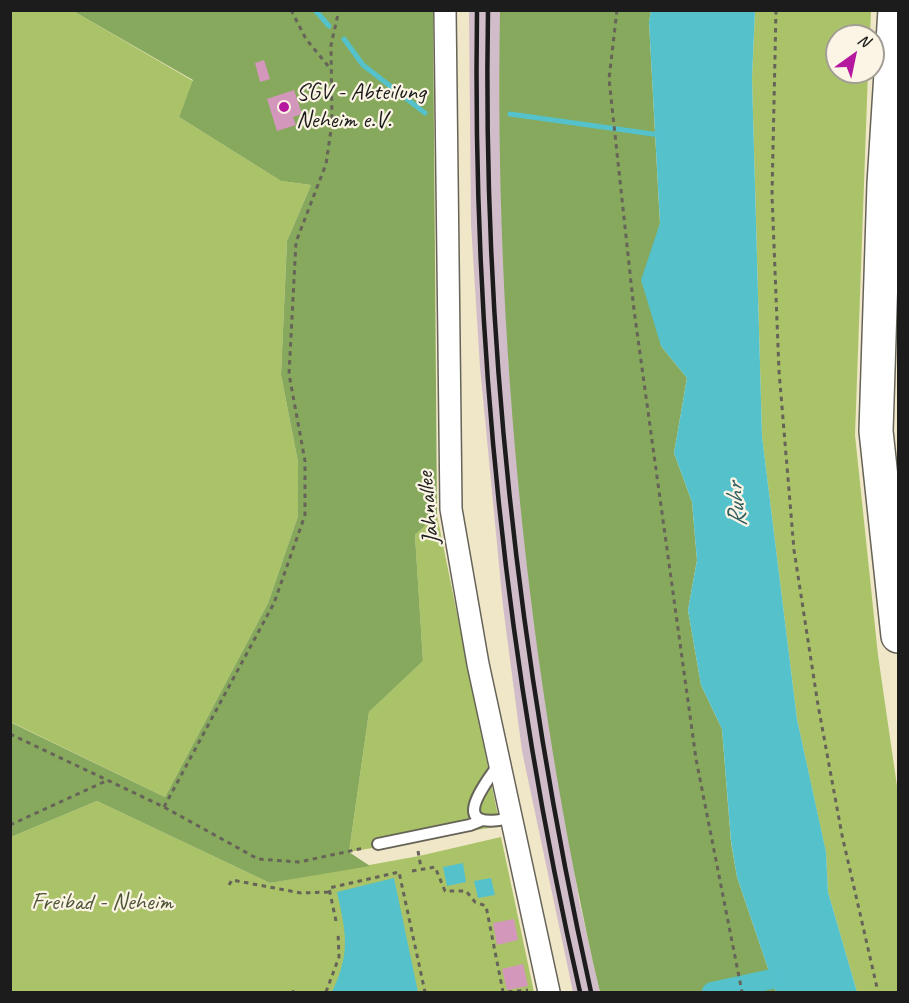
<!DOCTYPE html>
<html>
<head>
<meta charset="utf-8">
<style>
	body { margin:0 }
	#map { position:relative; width:909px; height:1003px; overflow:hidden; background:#f0e6c8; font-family:Caveat,sans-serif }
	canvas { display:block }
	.frame { position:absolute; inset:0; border:12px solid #1c1c1c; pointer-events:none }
	.north { position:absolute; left:825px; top:24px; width:60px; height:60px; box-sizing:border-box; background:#fcf5e5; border:2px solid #a29e95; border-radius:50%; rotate:33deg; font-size:16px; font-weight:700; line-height:24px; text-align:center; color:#1c1c1c }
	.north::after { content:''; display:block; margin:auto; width:21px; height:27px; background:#b5179e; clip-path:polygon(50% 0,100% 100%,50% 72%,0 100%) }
</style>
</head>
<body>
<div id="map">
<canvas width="909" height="1003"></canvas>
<div class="frame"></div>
<div class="north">N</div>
</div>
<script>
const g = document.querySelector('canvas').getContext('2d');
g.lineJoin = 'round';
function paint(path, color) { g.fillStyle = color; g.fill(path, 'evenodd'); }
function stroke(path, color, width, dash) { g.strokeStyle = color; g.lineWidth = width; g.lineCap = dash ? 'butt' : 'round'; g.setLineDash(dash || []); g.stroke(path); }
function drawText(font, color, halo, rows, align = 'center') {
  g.font = font + ' Caveat,sans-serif'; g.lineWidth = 4.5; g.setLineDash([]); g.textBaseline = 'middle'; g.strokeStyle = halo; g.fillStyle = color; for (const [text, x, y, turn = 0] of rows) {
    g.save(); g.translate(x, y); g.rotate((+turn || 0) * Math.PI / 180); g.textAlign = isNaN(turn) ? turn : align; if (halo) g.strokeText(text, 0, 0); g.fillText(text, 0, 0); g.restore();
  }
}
paint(new Path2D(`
	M469 11H500L502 226 509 369 532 607 579 900 600 992H573L522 751 503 606 480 367 471 224Z`), '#d1bdc9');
paint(new Path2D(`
	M73 11 193 81 179 117 281 181 311 185 287 241 281 375 298 462V516L268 603 165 797 11 722V12Z
	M755 11H871L870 36H837V72H868L855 435 878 655 898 793V992H857L828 892 826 853 797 719 762 436 752 78Z
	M437 515 500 826 349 852 369 712 423 661 415 535Z
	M97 801 270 883 419 856 501 837 534 992H11V837Z`), '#aac369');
paint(new Path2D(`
	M73 11H433L437 515 415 535 423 661 369 712 349 852 370 866 270 883 97 801 11 837 10 722 165 797 268 603 298 516V462L281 375 287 241 311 185 281 181 179 117 193 80Z
	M500 11H651L649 22 660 224 654 245 661 346 687 378 674 453 692 502 697 560 688 610 701 685 722 729 731 842 737 877 776 992H600C527 675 494 336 500 11Z`), '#87a95d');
paint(new Path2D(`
	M651 11H755L752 78 762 436 797 719 826 852 828 892 857 992H776L737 877 731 841 722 729 701 685 688 610 697 560 692 502 674 453 687 378 661 346 641 280 660 223 649 22Z
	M463 863 466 882 447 886 443 867Z
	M394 878 418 992H332C351 952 346 933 337 892Z
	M491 878 495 895 478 898 474 881Z`), '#54c1cb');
stroke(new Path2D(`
	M315 10 329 26
	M344 39 363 65 425 113
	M510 114 660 135`), '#54c1cb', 5);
stroke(new Path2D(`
	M712 992 772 979`), '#54c1cb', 20);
paint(new Path2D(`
	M264 60 270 79 260 82 255 63Z
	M294 90 302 114 293 117 296 125 277 131 267 99Z
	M514 919 518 940 497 945 493 923Z
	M523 964 528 986 507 990 502 969Z`), '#d497bc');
const lane = new Path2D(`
	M499 764C480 790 449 832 510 818
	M378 844 470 825 480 821`);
const street = new Path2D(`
	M445 10 451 509 478 664 549 992`);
const highway = new Path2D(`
	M895 10 884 184 876 431 898 636`);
stroke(lane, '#666358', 14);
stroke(street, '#666358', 24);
stroke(highway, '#666358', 36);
stroke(new Path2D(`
	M291 10 306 39 329 67
	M617 10 609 79 634 310 696 759 742 992
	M776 10 772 195 779 371 794 550 818 705 842 835 878 992
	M10 734 164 807 258 859 299 862 364 848
	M164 807 274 603 305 515V461L289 374 296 242 326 164 332 123 331 45 339 10
	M10 825 106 781
	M418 851 421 868
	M412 871 435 867 445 891H466L475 902 486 906 503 992
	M229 885 232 880 301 893 330 892
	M336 921 329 888 399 872 425 992
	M292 991 294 992
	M326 992 339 957 338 932
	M508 992 528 990`), '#666358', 3, [4.5, 4.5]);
stroke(lane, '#fff', 10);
stroke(street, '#fff', 21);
stroke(highway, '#fff', 33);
stroke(new Path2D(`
	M477 10C472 340 507 672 580 992
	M488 10C482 340 520 671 591 992`), '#1c1c1c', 4.5);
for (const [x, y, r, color] of [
	[284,107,6,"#b5179e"]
]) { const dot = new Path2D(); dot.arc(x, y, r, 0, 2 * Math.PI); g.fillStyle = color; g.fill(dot); stroke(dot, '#fcf5e5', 2); }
drawText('24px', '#1c1c1c', '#fcf5e5', [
	["SGV - Abteilung",296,93],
	["Neheim e.V.",296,121]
], 'left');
drawText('24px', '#1c1c1c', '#fcf5e5', [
	["Jahnallee",429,508,-95]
]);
drawText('24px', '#4e5637', '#fcf5e5', [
	["Freibad - Neheim",102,903]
]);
drawText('italic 26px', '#325e62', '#fcf5e5', [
	["Ruhr",737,505,-95]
]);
</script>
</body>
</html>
